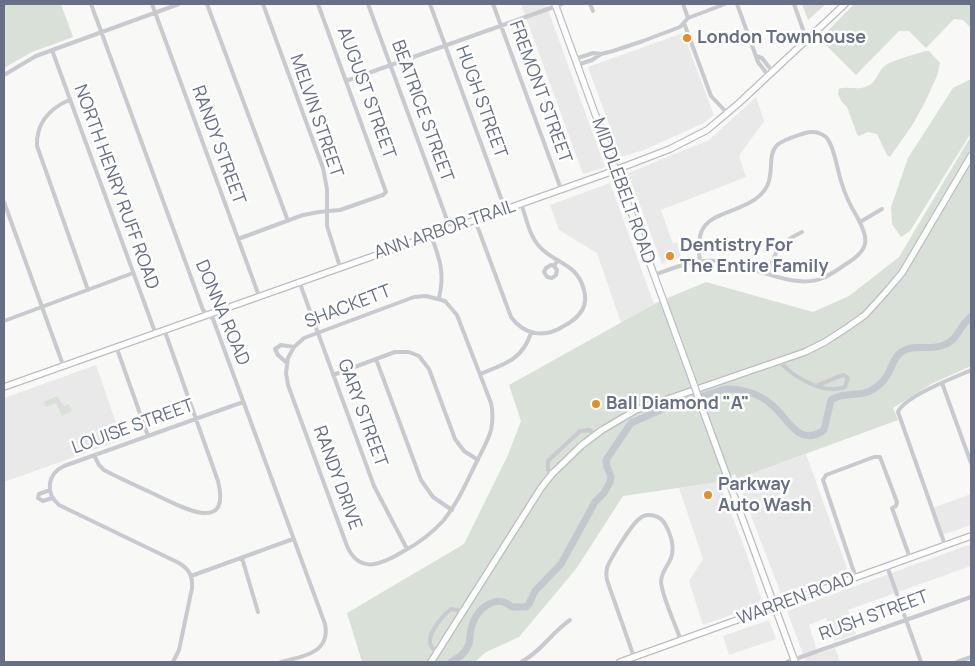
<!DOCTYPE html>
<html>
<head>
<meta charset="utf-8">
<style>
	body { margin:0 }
	#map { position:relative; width:975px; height:666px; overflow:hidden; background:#f8f8f6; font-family:Manrope,sans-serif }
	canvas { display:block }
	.frame { position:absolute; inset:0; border:5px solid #676f87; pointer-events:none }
</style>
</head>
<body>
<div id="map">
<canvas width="975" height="666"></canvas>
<div class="frame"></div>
</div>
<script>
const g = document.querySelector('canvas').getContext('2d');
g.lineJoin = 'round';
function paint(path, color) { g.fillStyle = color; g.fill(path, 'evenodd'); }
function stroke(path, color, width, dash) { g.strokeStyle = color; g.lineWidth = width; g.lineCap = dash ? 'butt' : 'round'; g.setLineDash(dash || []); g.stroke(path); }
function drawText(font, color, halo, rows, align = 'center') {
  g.font = font + ' Manrope,sans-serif'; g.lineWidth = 5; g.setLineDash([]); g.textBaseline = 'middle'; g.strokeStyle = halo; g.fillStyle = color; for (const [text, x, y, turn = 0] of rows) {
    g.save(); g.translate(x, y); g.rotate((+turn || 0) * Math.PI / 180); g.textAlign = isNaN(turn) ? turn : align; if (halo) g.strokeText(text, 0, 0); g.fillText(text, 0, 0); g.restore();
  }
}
paint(new Path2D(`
	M521 4H546L605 167 583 174Z
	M683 33 714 115 704 123 644 150 621 157 588 67Z
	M756 97 764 121 739 156 746 177 661 210 673 244 677 242 681 257 662 264 628 173 709 140Z
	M610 183 654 304 621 323 597 253 559 230 550 205Z
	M96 365 122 440 4 482V398Z
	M806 454 848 571 781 594 737 479Z
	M719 482 745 549 762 601 759 605 703 625 689 581 703 559 679 488Z
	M971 494V525L939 536 930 509Z
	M971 544V566L848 610 856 634 835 641 826 618 809 625 818 654 835 648 840 662H806L787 611Z
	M769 620 776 639 729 655 723 636Z`), '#e9e9e9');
paint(new Path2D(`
	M4 4H61L73 37 32 52 4 68Z
	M802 4H826L808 20Z
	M854 4H971V28L963 20 954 19 926 48 909 31H899L856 75 820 39Z
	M926 51H929L940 63 937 76 925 102 913 124 890 157 887 155 877 134 868 132 859 136 857 134 847 107 842 102 838 94 839 89C847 86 857 90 865 87 879 82 876 72 886 65 893 60 916 54 926 51Z
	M971 79V133L910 231 901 237 892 224 891 207 908 158 953 88Z
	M971 136V366L931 384 893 408 898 420 737 479 735 474 721 479 719 482 623 496 576 569 519 637 486 652 475 662H362L347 613 464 544 508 455 521 421 509 385 658 302 706 282 813 312 849 296 899 257Z
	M57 396 64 406 69 404 72 411 62 416 56 403 46 407 44 402Z`), '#d8e0d7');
stroke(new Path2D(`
	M451 662C458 658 465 654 468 646 470 643 470 639 470 635 472 620 479 607 494 602 501 600 506 602 512 607H526L529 604 535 591 561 564 595 502 604 493 610 482 611 476 607 467 606 460 631 423 665 408 725 389C741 388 760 394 772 405 789 419 798 448 824 430L831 400C844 391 859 398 872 390 877 387 883 382 886 377 892 369 894 355 903 351 914 344 929 350 941 346 960 340 958 326 971 317`), '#c3c8cf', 7);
const secondary = new Path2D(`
	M555 4 692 379
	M4 387 605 174 670 149 707 130 739 103 845 4
	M702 408 795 662
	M431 662 541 488 552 474 582 445 602 430 636 410 805 352 825 342 848 327 865 315 885 293 902 273 971 156
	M620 662 971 536`);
stroke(secondary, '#bbbdc3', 8);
stroke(new Path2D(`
	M91 4 203 310 213 319 325 624C331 653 302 657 281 662
	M152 4 259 296
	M207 4 288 221
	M263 4 323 168 327 189V226L340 267
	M368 4 450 228
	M430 4 505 209
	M493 4 561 189
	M590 4 593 11
	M683 4 688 18
	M737 4 758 62 768 75
	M794 4 806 38
	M688 18 725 4
	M684 23 711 96 727 113
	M52 50 155 332
	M756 56 762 58 772 71
	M575 59 593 53 601 54 613 51 643 41 680 27 688 18
	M577 65 592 60 601 54
	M4 75 36 56 179 4
	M346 81 562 4
	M69 100C49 109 36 123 37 146L88 290
	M4 202 63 365
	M475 220 511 317C525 336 545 338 564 326 579 318 589 307 584 290 577 262 554 264 539 246 529 235 526 217 521 203
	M860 222 882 209
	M431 235C440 260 445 273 439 298
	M238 239 303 215 319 212 340 210 383 195 386 192 318 4
	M554 266 557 270 556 275 552 278 547 277 544 272 546 268 551 265 554 266 558 260
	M768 273C776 249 779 243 802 232
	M654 275C674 268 695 259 716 261 749 263 793 291 823 278 832 274 839 269 846 264 871 249 869 238 856 215 850 205 845 194 842 184 837 171 835 147 826 137 820 132 812 131 805 133 796 136 784 139 777 145 763 160 783 185 749 203 718 219 693 215 700 261
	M299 281 374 486 407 549
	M426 296 445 301 457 315 491 403C493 412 493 421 491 430 488 441 482 451 477 461 467 481 458 503 443 521 432 533 419 543 404 551 384 563 360 576 347 546L288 385 286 373 288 358 294 347 304 338 414 297Z
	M4 321 133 273
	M116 346 148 436
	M376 359 421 480 433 497 452 510
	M779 361C793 377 823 395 845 387L848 378 844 375C835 377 827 382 818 385
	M287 363 278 355 275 349 281 345 294 347
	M480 374C505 364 522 360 531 333
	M333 375 395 352H409L419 356 429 369 455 439 464 451 478 460
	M942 383 971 463
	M94 455 99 465 104 470C121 479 137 486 154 494 178 505 232 537 218 481L164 329
	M552 474 548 470V461L580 431 590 430 594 435
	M50 490 39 494 38 498 43 501 52 498
	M945 545 898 412C905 396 954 378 971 370
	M242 558 258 612
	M887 566 921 662
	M191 576 293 539
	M856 578 823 480 826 475 874 457H880L897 502 896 506 892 508 910 558
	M437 653C434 650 431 648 430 643 428 633 443 615 451 609L463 611
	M634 657 608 583C606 578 606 573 607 568 610 559 632 524 639 519 647 512 660 515 665 524 670 533 675 547 671 558 668 566 661 572 661 582 662 597 676 625 681 641
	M173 662 179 650 192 588C193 576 189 569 179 563L59 505C45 493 47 474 64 466L243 402
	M521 662C541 652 552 632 570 620
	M787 662 971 597
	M957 662 971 657`), '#c9cacf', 4);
stroke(secondary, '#fff', 5.5);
const secondaryBridge = new Path2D(`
	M692 379 702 408`);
stroke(secondaryBridge, '#bbbdc3', 8, []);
stroke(secondaryBridge, '#fff', 5.5);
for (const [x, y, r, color] of [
	[687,38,5,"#e68d28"],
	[670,256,5,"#e68d28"],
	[596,404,5,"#e68d28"],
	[708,495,5,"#e68d28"]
]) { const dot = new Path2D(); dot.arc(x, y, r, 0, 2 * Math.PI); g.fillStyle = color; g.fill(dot); stroke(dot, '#fff', 2); }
drawText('bold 18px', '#676f87', '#fff', [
	["London Townhouse",697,38],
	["Dentistry For",680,246],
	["The Entire Family",680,267],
	["Ball Diamond \"A\"",606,404],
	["Parkway",718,485],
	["Auto Wash",718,506]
], 'left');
drawText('18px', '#676f87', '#fff', [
	["FREMONT STREET",540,92,70],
	["AUGUST STREET",366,93,70],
	["HUGH STREET",481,102,70],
	["BEATRICE STREET",422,111,70],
	["MELVIN STREET",316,116,71],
	["RANDY STREET",218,145,70],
	["NORTH HENRY RUFF ROAD",116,187,70],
	["MIDDLEBELT ROAD",623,191,70],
	["ANN ARBOR TRAIL",445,230,-19],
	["SHACKETT",348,307,-21],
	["DONNA ROAD",222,313,67],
	["GARY STREET",362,413,70],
	["LOUISE STREET",133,427,-20],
	["RANDY DRIVE",337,478,70],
	["WARREN ROAD",796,599,-20],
	["RUSH STREET",874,616,-20]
]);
</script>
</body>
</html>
